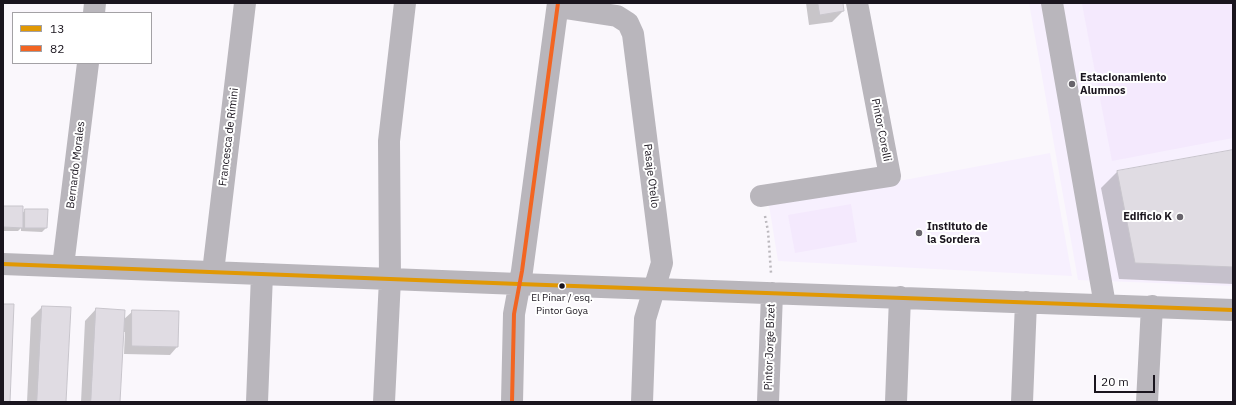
<!DOCTYPE html>
<html>
<head>
<meta charset="utf-8">
<style>
	body { margin:0 }
	#map { position:relative; width:1236px; height:405px; overflow:hidden; background:#faf7fc; font-family:"IBM Plex Sans",sans-serif }
	canvas { display:block }
	.frame { position:absolute; inset:0; border:4px solid #1a151e; pointer-events:none }
	.legend { position:absolute; left:12px; top:12px; width:140px; height:52px; box-sizing:border-box; background:#fff; border:1px solid #a3a1a5; margin:0; padding:5px 7px; list-style:none; font-size:12px; color:#1a151e }
	.legend li { display:flex; align-items:center; gap:8px; height:20px }
	.legend b { width:20px; border:1px solid #a3a1a5 }
	.scale { position:absolute; left:1094px; top:375px; width:61px; height:18px; box-sizing:border-box; border:2px solid #1a151e; border-top:0; padding-left:5px; font-size:12px; line-height:14px; white-space:nowrap; color:#1a151e; -webkit-text-stroke:3px #fff; paint-order:stroke }
</style>
</head>
<body>
<div id="map">
<canvas width="1236" height="405"></canvas>
<div class="frame"></div>
<ul class="legend">
<li><b style="height:5px;background:#e19803"></b>13</li>
<li><b style="height:5px;background:#f26522"></b>82</li>
</ul>
<div class="scale">20 m</div>
</div>
<script>
const g = document.querySelector('canvas').getContext('2d');
g.lineJoin = 'round';
function paint(path, color) { g.fillStyle = color; g.fill(path, 'evenodd'); }
function stroke(path, color, width, dash) { g.strokeStyle = color; g.lineWidth = width; g.lineCap = dash ? 'butt' : 'round'; g.setLineDash(dash || []); g.stroke(path); }
function drawText(font, color, halo, rows, align = 'center') {
  g.font = font + ' "IBM Plex Sans",sans-serif'; g.lineWidth = 4; g.setLineDash([]); g.textBaseline = 'middle'; g.strokeStyle = halo; g.fillStyle = color; for (const [text, x, y, turn = 0] of rows) {
    g.save(); g.translate(x, y); g.rotate((+turn || 0) * Math.PI / 180); g.textAlign = isNaN(turn) ? turn : align; if (halo) g.strokeText(text, 0, 0); g.fillText(text, 0, 0); g.restore();
  }
}
paint(new Path2D(`
	M1029 3H1233V286L1078 280Z
	M1050 153 1072 276 778 261 769 205Z`), '#f7f0fe');
paint(new Path2D(`
	M1086 3H1233V138L1112 161 1082 4Z
	M851 204 857 242 795 253 788 215Z`), '#f4e9fd');
paint(new Path2D(`
	M806 3H842L843 11 832 22 809 25Z
	M1233 151V284L1119 279 1101 188 1117 172Z
	M3 207 22 213 26 210 46 228 42 232 21 231V228L18 231H3Z
	M42 307 65 402H27L31 318Z
	M96 309 123 320 133 311 178 312 177 347 170 355 124 354 125 332H123L119 402H81L85 321Z`), '#0003');
const building = new Path2D(`
	M818 3H843L844 11 820 15Z
	M1233 150V267L1135 263 1117 171Z
	M3 206H23V228L3 227Z
	M25 209H48L47 228H25Z
	M3 304H14L10 402H3Z
	M42 306 71 307 66 402H37Z
	M96 308 125 310 120 402H91Z
	M132 310 179 311 178 347 132 346Z`);
paint(building, '#e0dce3');
stroke(building, '#c8c5cc', 1);
stroke(new Path2D(`
	M765 216 768 231 771 273`), '#bbb8bd', 2.5, [2, 3]);
stroke(new Path2D(`
	M1052 3 1105 305
	M558 7 617 16 628 23 633 34 662 263 645 319 642 402
	M94 13 95 3
	M761 196 890 176 857 3
	M3 264 519 284 1233 310
	M63 266 88 63
	M213 272 245 3
	M257 402 262 274
	M384 402 390 279 389 141 405 3
	M512 402 514 314 522 271 558 3
	M768 402 772 293
	M896 402 900 297
	M1022 402 1026 302
	M1147 402 1152 306`), '#b9b6bc', 22);
stroke(new Path2D(`
	M3 264 519 284 1233 310`), '#e19803', 4);
stroke(new Path2D(`
	M512 402 514 314 522 271 558 3`), '#f26522', 4);
for (const [x, y, r, color] of [
	[1072,84,4,"#68646c"],
	[1180,217,4,"#68646c"],
	[919,233,4,"#68646c"],
	[562,286,3.5,"#1a151e"]
]) { const dot = new Path2D(); dot.arc(x, y, r, 0, 2 * Math.PI); g.fillStyle = color; g.fill(dot); stroke(dot, '#fff', 1.5); }
drawText('10px', '#1a151e', '#fff', [
	["El Pinar / esq.",562,298],
	["Pintor Goya",562,311]
]);
drawText('bold 11px', '#1a151e', '#fff', [
	["Estacionamiento",1080,78],
	["Alumnos",1080,91],
	["Edificio K",1172,217,"right"],
	["Instituto de",927,227],
	["la Sordera",927,240]
], 'left');
drawText('11px', '#1a151e', '#fff', [
	["Pintor Corelli",881,130,79],
	["Francesca de Rímini",229,137,-83],
	["Bernardo Morales",76,165,-83],
	["Pasaje Otello",651,176,83],
	["Pintor Jorge Bizet",770,347,-88]
]);
</script>
</body>
</html>
